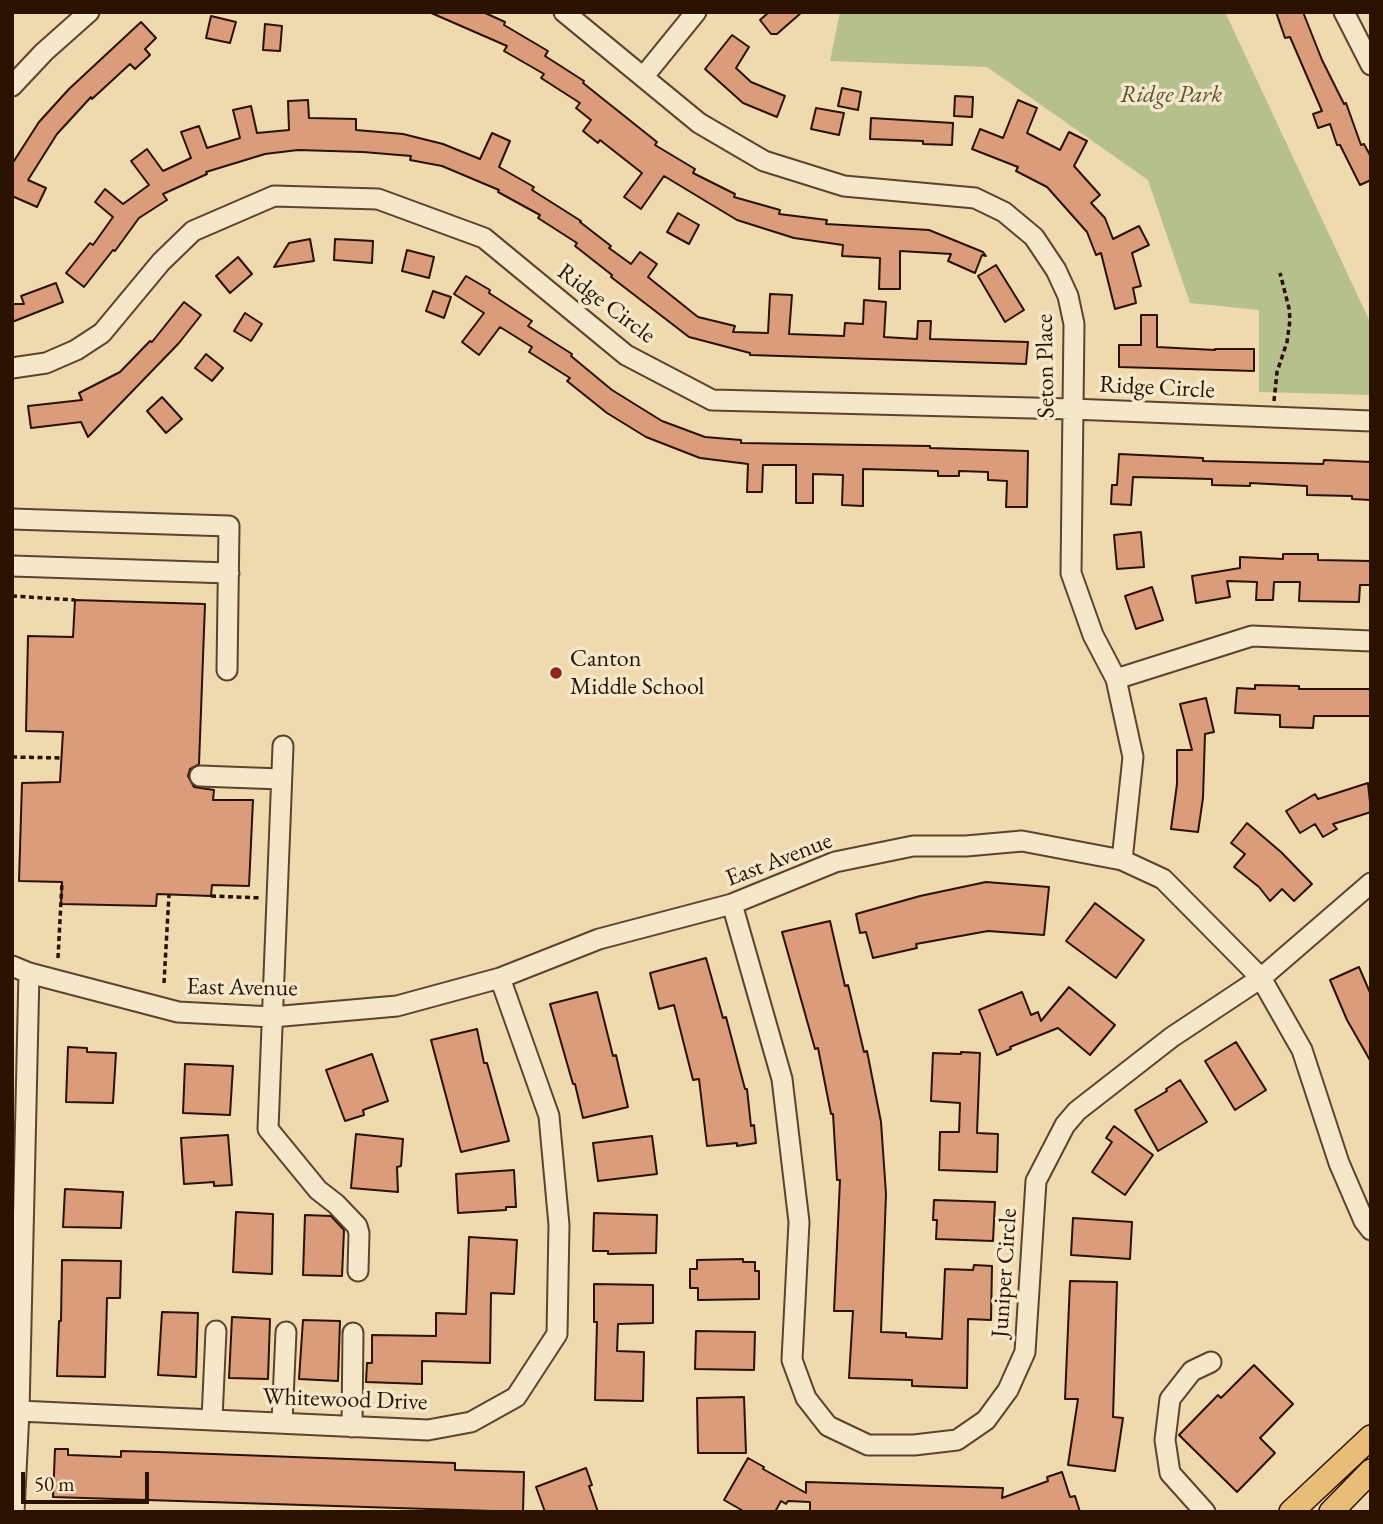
<!DOCTYPE html>
<html>
<head>
<meta charset="utf-8">
<style>
	body { margin:0 }
	#map { position:relative; width:1383px; height:1524px; overflow:hidden; background:#eedaae; font-family:"EB Garamond",serif }
	canvas { display:block }
	.frame { position:absolute; inset:0; border:14px solid #2b1100; pointer-events:none }
	.scale { position:absolute; left:21px; top:1472px; width:128px; height:32px; box-sizing:border-box; border:4px solid #2b1100; border-top:0; padding-left:9px; font-size:21px; line-height:24px; white-space:nowrap; color:#2b1100; -webkit-text-stroke:5px #f4e7ca; paint-order:stroke }
</style>
</head>
<body>
<div id="map">
<canvas width="1383" height="1524"></canvas>
<div class="frame"></div>
<div class="scale">50 m</div>
</div>
<script>
const g = document.querySelector('canvas').getContext('2d');
g.lineJoin = 'round';
function paint(path, color) { g.fillStyle = color; g.fill(path, 'evenodd'); }
function stroke(path, color, width, dash) { g.strokeStyle = color; g.lineWidth = width; g.lineCap = dash ? 'butt' : 'round'; g.setLineDash(dash || []); g.stroke(path); }
function drawText(font, color, halo, rows, align = 'center') {
  g.font = font + ' "EB Garamond",serif'; g.lineWidth = 7; g.setLineDash([]); g.textBaseline = 'middle'; g.strokeStyle = halo; g.fillStyle = color; for (const [text, x, y, turn = 0] of rows) {
    g.save(); g.translate(x, y); g.rotate((+turn || 0) * Math.PI / 180); g.textAlign = isNaN(turn) ? turn : align; if (halo) g.strokeText(text, 0, 0); g.fillText(text, 0, 0); g.restore();
  }
}
paint(new Path2D(`
	M840 12H1225L1371 324V395L1259 392V310L1190 303 1148 180 987 67 830 61Z`), '#b5c08d');
const building = new Path2D(`
	M429 12H483L505 22 504 25 548 51 545 56 584 81 583 83 657 142 655 145 695 169 693 173 735 194 734 197 780 210 779 214 827 220 826 224 929 230 983 252 986 256 982 255 975 273 948 261 951 254 900 251V289H879L880 258 842 256 843 245 794 238 737 220 664 176 641 209 624 197 642 173 600 140 598 143 583 131 591 120 576 108 580 103 541 78 544 74 504 51 507 46Z
	M769 12H802L777 34H771L760 20Z
	M1276 12H1303L1322 60 1344 104 1346 103 1361 145 1364 144 1371 157V180L1360 185 1340 145H1337L1330 124 1318 128 1313 114 1322 111 1290 37 1285 38Z
	M211 16 236 22 230 43 206 38Z
	M141 22 156 38 145 49 150 55 135 69 130 64 92 99 91 97 57 134 28 180 46 188 37 207 12 196V164L39 122 69 89Z
	M265 24 282 26 280 51 263 50Z
	M732 35 749 47 736 68 751 82 785 96 777 117 743 103 705 69Z
	M842 88 861 92 858 110 838 106Z
	M955 96 973 97 972 117 954 116Z
	M308 100 309 118 356 119V130L403 134 443 144 480 159 492 133 510 141 499 167 534 187 532 190 581 221 580 222 611 246 609 248 631 264 640 252 657 264 648 277 698 317 735 326 733 332 768 333 770 294 792 295 789 334 844 336 845 323 863 324 864 300 886 302 884 337 917 339 918 321H931L930 339 1028 342 1026 364 750 355V353L689 337 611 277 612 275 575 246 577 243 538 218 540 215 498 192 499 190 442 166 410 160 411 156 363 152 298 150 265 154 206 172 207 174 163 194 167 200 139 218 115 251 113 250 84 287 66 273 90 243 93 245 113 217 95 202 105 189 123 204 149 185 131 161 147 149 163 171 191 158 181 132 199 126 207 148 240 138 233 110 251 106 257 133 289 130 288 101Z
	M1018 100 1037 108 1027 133 1060 150 1069 132 1087 141 1074 166 1100 195 1091 203 1105 218 1113 239 1139 226 1149 245 1132 253 1141 286 1133 288 1136 303 1115 309 1101 253 1096 255 1087 232 1047 187 1016 171 1018 167 972 149 980 129 1003 138Z
	M816 108 844 113 839 135 811 129Z
	M871 118 953 123 952 145 923 144V141L870 139Z
	M678 213 699 225 689 244 667 232Z
	M310 239 314 261 274 267 289 243Z
	M335 239 373 241 372 263 334 260Z
	M407 250 434 257 429 278 402 271Z
	M238 257 252 274 230 293 216 276Z
	M996 265 1024 310 1005 322 978 276Z
	M466 276 490 290 489 293 532 321 528 326 572 354 571 356 612 390 662 421 705 437 741 440V443L930 446V448L1028 451 1027 507H1006L1007 481 988 480V472L959 471V476H938V471L863 469V506L842 505 843 475 813 474V503H796V465H763L762 492H747L748 464 700 458 646 437 607 413 567 381 570 378 529 352 532 347 500 327 479 355 462 342 484 313 454 294Z
	M56 283 63 302 12 322V304H24L21 296Z
	M433 291 451 297 444 318 426 311Z
	M184 302 201 315 179 343 88 437 81 422 31 428 28 406 82 400 79 393 120 372 150 341 152 342Z
	M245 313 262 324 251 341 234 331Z
	M1141 315H1157V347L1215 350V349H1254V371L1119 367V345H1141Z
	M206 354 223 368 212 381 195 368Z
	M162 397 182 419 166 433 147 411Z
	M1119 454 1203 458V461L1323 464 1324 460 1371 462V500L1352 499V496L1307 495V486L1250 483V486L1212 485V479L1133 477 1131 505 1111 504 1112 485H1117Z
	M1141 532 1144 567 1117 569 1114 535Z
	M1283 554H1318V560L1371 561V585H1360L1359 602 1299 601 1300 582H1274L1273 600H1256L1257 582 1227 581 1230 597 1196 603 1192 576 1240 568V557L1283 559Z
	M1152 587 1163 620 1136 629 1125 596Z
	M75 600 205 604 199 764 190 769 188 776 194 787 214 790 213 800H253L249 886 212 885 211 896 157 894 156 906 61 904 62 882 19 881 22 783 60 782 63 732 26 731 28 636 73 637Z
	M1255 685 1299 686V689H1371V716H1314L1313 728 1280 727V715L1235 713 1237 688 1255 689Z
	M1206 698 1214 732 1205 734 1203 798 1198 832 1171 829 1177 784V750H1192L1180 704Z
	M1368 783 1371 812 1333 824 1337 829 1323 837 1315 824 1300 833 1286 811 1315 794 1318 799Z
	M1247 823 1281 852 1312 884 1294 901 1282 889 1270 901 1259 887 1234 867 1245 854 1231 843Z
	M986 882 1049 887 1044 935 988 931 916 944 917 948 873 958 866 932 860 933 856 914 920 896Z
	M1095 903 1144 940 1116 978 1066 941Z
	M830 921 845 986 848 985 864 1052 867 1051 881 1122 886 1194 881 1332 906 1333V1337L942 1339 945 1269 973 1270 974 1265 992 1266 991 1320 968 1319 967 1388 912 1386V1380L849 1378 853 1311H834L840 1180H837L833 1114H831L818 1048 815 1049 782 932Z
	M706 958 723 1018 726 1017 745 1089H747L751 1126 754 1125 756 1143 737 1146V1143L707 1146 699 1079 693 1080 674 1005 659 1009 650 973Z
	M1359 967 1371 995V1062L1347 1020 1330 980Z
	M1069 987 1115 1025 1090 1055 1058 1028 1010 1047 1011 1049 997 1055 979 1010 1022 992 1031 1015 1038 1012 1041 1021Z
	M597 992 613 1056 616 1055 628 1107 583 1118 575 1084H573L550 1004Z
	M477 1029 484 1063H487L509 1141 461 1152 431 1040Z
	M1236 1042 1266 1090 1235 1110 1205 1061Z
	M68 1047 87 1048V1052L116 1053 113 1103 66 1102Z
	M961 1052 980 1053 977 1133 998 1134 997 1172 939 1170 940 1132H959L960 1103 931 1101 933 1053 961 1054Z
	M372 1054 388 1101 363 1110 364 1115 345 1121 326 1070Z
	M185 1064 233 1066 230 1115 183 1113Z
	M1180 1080 1207 1122 1158 1151 1135 1110 1167 1091 1166 1089Z
	M1114 1126 1153 1155 1125 1195 1092 1172 1112 1142 1106 1138Z
	M356 1134 403 1139 401 1166 397 1167 398 1192 351 1188Z
	M228 1135 232 1185 214 1186V1182L184 1184 181 1138Z
	M652 1136 657 1174 598 1181 593 1143Z
	M514 1170 516 1207H506V1210L458 1213 456 1174Z
	M65 1189 123 1192 121 1228 63 1227Z
	M934 1200 995 1202 993 1241 936 1239 937 1220H933Z
	M236 1212 273 1214 272 1274 233 1272Z
	M594 1213 657 1215 656 1253 608 1254V1251H593Z
	M305 1215 331 1216 344 1230 342 1276 303 1275Z
	M1073 1218 1132 1222 1130 1259 1071 1255Z
	M469 1237 517 1240 514 1294 491 1293 490 1363 422 1361V1384L366 1382 367 1363H372V1335L436 1336V1313L466 1314Z
	M743 1259V1262H755V1271H759V1299L698 1300V1288H690V1269H697V1260Z
	M62 1260 121 1261 120 1298H107L105 1377 57 1376 59 1321H61Z
	M1070 1281 1117 1282 1113 1417 1123 1418 1115 1471 1068 1465 1078 1399H1065Z
	M594 1284 653 1285V1323L618 1324 617 1351 644 1352 643 1401 595 1400 597 1322H594Z
	M162 1312 198 1313 196 1377 158 1375Z
	M232 1317 270 1319 268 1379 229 1378Z
	M303 1320 340 1321 338 1381 299 1379Z
	M696 1331 755 1332 754 1370 695 1369Z
	M1254 1365 1293 1404 1260 1438 1275 1453 1237 1492 1179 1435 1218 1395 1221 1398Z
	M744 1397 746 1453H698L697 1398Z
	M55 1449H68V1455L121 1457V1451L159 1452 455 1463V1470L524 1472 523 1512 53 1497Z
	M748 1458 764 1467 763 1469 806 1493V1482L1003 1488 1002 1498 1048 1481 1047 1477 1062 1472 1070 1497 1075 1496 1080 1512H810V1502L788 1501 786 1504 781 1501 775 1512H745L724 1500Z
	M586 1468 592 1485 589 1486 598 1512H545L536 1487Z`);
paint(building, '#db9c7b');
stroke(building, '#2b1100', 2);
const minor = new Path2D(`
	M564 12 699 123 764 161 844 186 975 198 1004 212 1034 237 1056 270 1068 296 1074 324 1071 573 1093 635 1116 679 1133 757 1122 860
	M1344 12 1371 65
	M644 76 696 12
	M12 86 44 52 89 12
	M12 368 46 363 76 350 102 333 161 262 193 231 274 196 378 199 484 238 626 355 712 400 1072 409 1371 421
	M12 519 229 526 227 670
	M12 566 229 573
	M1116 679 1252 636 1371 641
	M283 746 268 1129 318 1190 336 1204 357 1226 359 1233 358 1271
	M200 776 281 779
	M732 904 782 1079 799 1222 792 1360 806 1398 828 1426 868 1445H914L957 1440 986 1420 1008 1390 1025 1352 1036 1181 1065 1125 1077 1111 1172 1037 1261 978 1371 883
	M12 966 29 973 178 1012 272 1017 397 1006 500 978 599 939 732 904 835 862 913 846H966L1022 841 1122 860 1163 879 1261 978 1302 1050 1339 1163 1364 1221 1371 1230
	M19 1411 428 1430 471 1422 516 1397 557 1334 559 1225 549 1116 500 978
	M212 1419 216 1331
	M282 1422 286 1332
	M352 1427 353 1333
	M14 1512 19 1411 29 973
	M1205 1512 1170 1473 1165 1440 1170 1399 1192 1371 1211 1362`);
const major = new Path2D(`
	M1291 1512 1371 1437
	M1331 1512 1371 1471`);
stroke(minor, '#5c432c', 23);
stroke(major, '#2b1100', 26);
stroke(new Path2D(`
	M1274 401 1277 372 1287 342 1290 320 1289 308 1280 273
	M12 596 75 600
	M12 757 61 758
	M211 896 262 898
	M58 958 62 882
	M164 983 169 894`), '#2b1100', 3.5, [5, 3.5]);
stroke(minor, '#f4e7ca', 19);
stroke(major, '#e7bd77', 23);
for (const [x, y, r, color] of [
	[556,673,7,"#8f2418"]
]) { const dot = new Path2D(); dot.arc(x, y, r, 0, 2 * Math.PI); g.fillStyle = color; g.fill(dot); stroke(dot, '#f4e7ca', 2.5); }
drawText('italic 24px', '#5b4e31', '#f4e7ca', [
	["Ridge Park",1171,95]
]);
drawText('24px', '#2b1100', '#f4e7ca', [
	["Ridge Circle",606,304,37],
	["Seton Place",1046,366,-91],
	["Ridge Circle",1157,388,3],
	["East Avenue",779,860,-21],
	["East Avenue",242,988,1],
	["Juniper Circle",1005,1273,-86],
	["Whitewood Drive",345,1400,2]
]);
drawText('24px', '#2b1100', '#f4e7ca', [
	["Canton",570,659],
	["Middle School",570,687]
], 'left');
</script>
</body>
</html>
